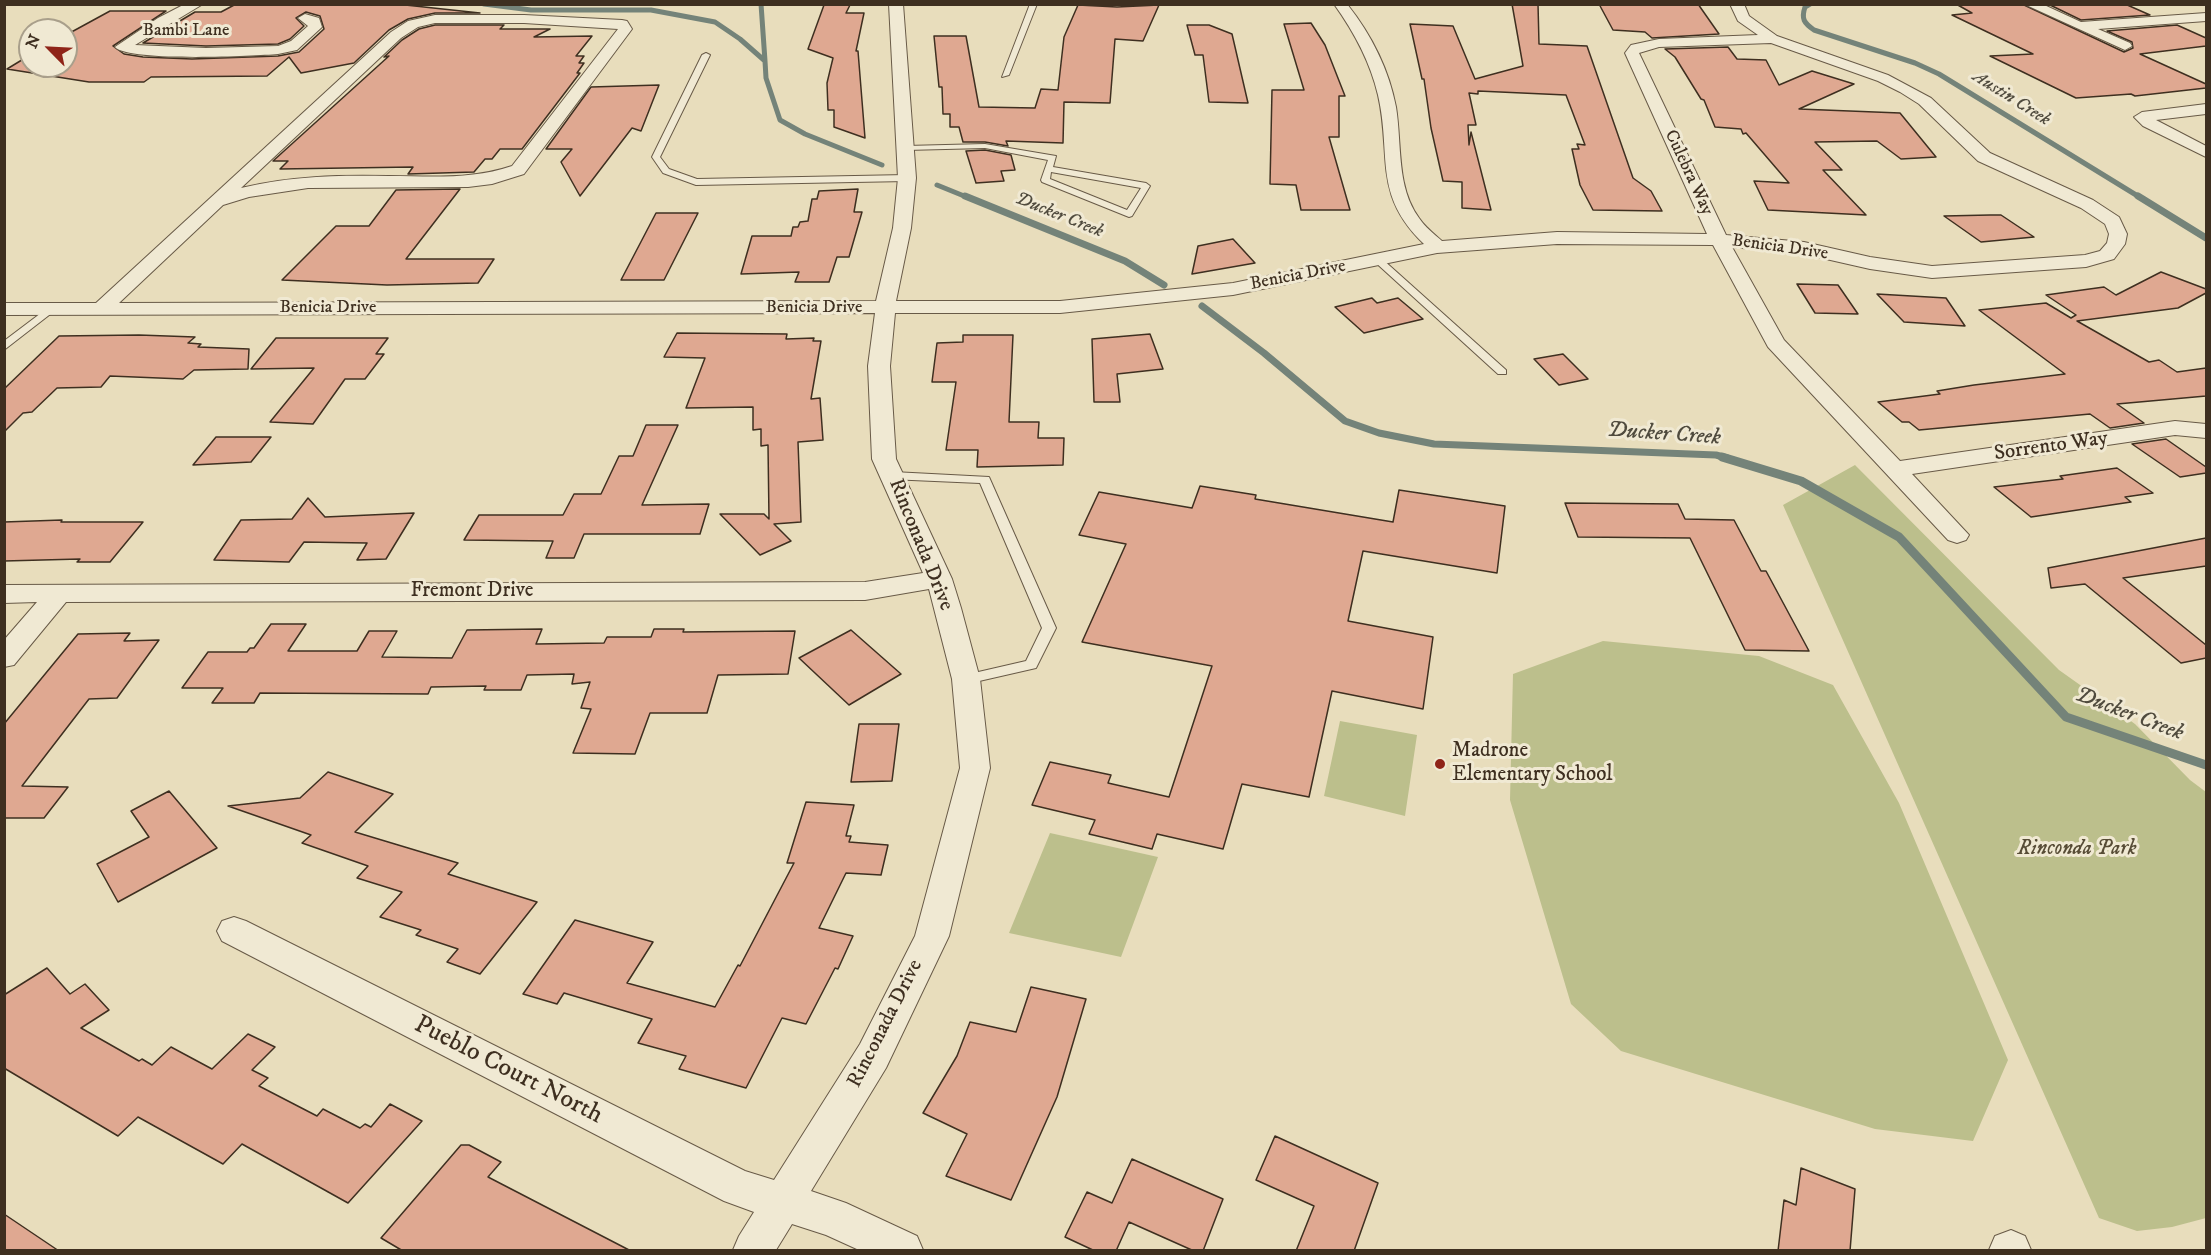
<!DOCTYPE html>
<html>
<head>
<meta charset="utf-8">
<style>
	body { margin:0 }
	#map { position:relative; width:2211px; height:1255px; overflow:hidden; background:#e8ddbc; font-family:"IM FELL DW Pica",serif }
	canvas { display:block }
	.frame { position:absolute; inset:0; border:6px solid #3e2f20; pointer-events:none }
	.north { position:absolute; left:18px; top:18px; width:60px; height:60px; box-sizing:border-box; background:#f0e9d3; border:2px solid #a99f8b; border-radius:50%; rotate:294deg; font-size:16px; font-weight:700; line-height:24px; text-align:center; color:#3e2f20 }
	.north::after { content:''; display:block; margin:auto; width:21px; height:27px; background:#8f2418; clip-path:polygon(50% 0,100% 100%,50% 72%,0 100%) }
</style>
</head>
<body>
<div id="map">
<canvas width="2211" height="1255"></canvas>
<div class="frame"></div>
<div class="north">N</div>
</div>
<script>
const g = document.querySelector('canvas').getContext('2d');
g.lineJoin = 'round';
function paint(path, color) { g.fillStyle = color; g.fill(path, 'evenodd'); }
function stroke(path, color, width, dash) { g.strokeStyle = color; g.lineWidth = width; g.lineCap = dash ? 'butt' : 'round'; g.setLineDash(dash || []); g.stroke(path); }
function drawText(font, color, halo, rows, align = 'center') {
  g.font = font + ' "IM FELL DW Pica",serif'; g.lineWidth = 6; g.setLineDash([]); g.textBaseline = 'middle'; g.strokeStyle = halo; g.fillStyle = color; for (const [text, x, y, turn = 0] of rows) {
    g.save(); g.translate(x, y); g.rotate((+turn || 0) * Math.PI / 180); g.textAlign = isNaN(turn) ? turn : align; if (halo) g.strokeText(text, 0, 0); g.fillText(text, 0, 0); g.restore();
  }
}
paint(new Path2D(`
	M1855 465 2059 670 2135 724 2190 780 2206 792V1218L2172 1227 2137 1231 2099 1218 1783 505Z
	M1603 641 1759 656 1833 685 1899 803 2008 1060 1973 1141 1875 1129 1621 1051 1571 1004 1510 800 1513 674Z
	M1340 721 1417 735 1405 816 1324 796Z
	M1050 833 1158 857 1121 957 1009 933Z`), '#bcbf8c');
stroke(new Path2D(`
	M484 4 531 10H651L715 22 740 39 765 61 766 78 780 120 805 134 882 165
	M761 4 765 61
	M1810 4 1805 7C1801 19 1804 23 1814 30L1915 63 1939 74 2141 198
	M937 185 969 198`), '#748379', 5);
stroke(new Path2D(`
	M965 196 1125 261 1164 285
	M2138 196 2206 238
	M1202 306 1264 353 1345 421 1379 433 1434 444 1716 455 1727 458`), '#748379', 7);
stroke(new Path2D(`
	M1722 457 1801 481 1899 537 2066 717 2206 765`), '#748379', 9);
const building = new Path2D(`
	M236 4H396L480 13H435L408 19 389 30 354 63 301 73 289 57 267 76 151 77 144 82H89L7 69 30 55V66H66V35L110 11H166L113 46 124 54 143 57 192 59 278 56 299 52 324 29 320 16 306 12 296 18 304 26 290 39 278 44 206 46 143 43 195 12H221Z
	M1512 4H1538L1539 44 1587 46 1633 178 1651 191 1662 211 1593 210 1580 185 1572 149H1579L1577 144 1585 145 1566 95 1478 91V94L1469 93 1476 125H1468L1469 145 1471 132 1491 210 1462 208V182L1443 181 1431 128 1424 79H1422L1410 24 1453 26 1475 79 1523 66Z
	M1599 4H1698L1719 34 1652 38 1645 32 1613 30Z
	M1956 4H2022L2124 52 2133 48 2132 42 2107 31 2177 25 2206 38V46L2140 54 2206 84V88L2135 96 2131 94 2076 98 1990 56 2033 54 1952 15 1972 13Z
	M2048 4H2125L2150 15 2081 20Z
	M824 5H850L846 13H864L856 51H858L865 138 834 127V110H828L827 83 833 58 808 49Z
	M1078 5 1117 7 1159 5 1143 41 1115 39 1110 103 1064 102 1063 143 1006 141 1008 146 985 142H963L959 127H950V114H943L942 87H939L934 36H966L979 107 1035 108 1041 89 1058 90 1064 37Z
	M1311 23 1325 45 1345 96H1339V137H1329L1350 210H1301L1296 185 1270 184 1272 90H1304L1284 24Z
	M435 25H504L500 29H550L534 37 592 36 576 56H584L579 63H584L577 73H580L522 149H500L492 159H485L474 172 408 174 413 167 280 169 288 161H273L389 56 384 57 402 40 419 29Z
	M1187 25H1209L1232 34 1248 103 1209 102 1203 55H1195Z
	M1728 47 1737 59 1766 60 1779 85 1812 71 1854 84 1799 109 1900 113 1936 157 1901 159 1877 141 1815 142 1842 170H1823L1866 215 1768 210 1754 181 1789 183 1746 133 1743 134 1741 129 1715 127 1704 100 1701 99 1675 57 1665 49Z
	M659 85 641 131 632 128 580 196 561 162 572 149H546L591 87Z
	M985 150 1011 155 1015 170 1001 171 1004 181 976 183 966 151Z
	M460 189 406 259H494L478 283 387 285 282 280 336 226H369L396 190Z
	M858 189 854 212H862L849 257H837L829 282H795L799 272 741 274 752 236H791L793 227H798L800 222 808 221 812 199H817L819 191Z
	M656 213H698L664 280H621Z
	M1990 215H2001L2034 237 1981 242 1944 216Z
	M1233 239 1255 263 1192 274 1198 246Z
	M2161 272 2206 289V293L2178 308 2077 321 2149 362 2159 360 2177 372 2206 368V396L2117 404 2144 423 2110 428 2090 414 1919 430 1909 422H1902L1878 402 1940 394 1937 391 1974 385 2065 374 1979 310 2046 303 2071 318 2076 315 2046 295 2104 287 2116 295Z
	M1797 284 1838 285 1858 314 1815 313Z
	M1877 294 1946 298 1965 326 1904 322Z
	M1372 298 1377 303 1398 298 1423 319 1364 333 1335 307Z
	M677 333 787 334 786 339 814 338 813 341H821L811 399 820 398 823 440 798 442 801 522 774 524 791 541 760 555 720 514H764L769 519 768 445 761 446V429L753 430V407L686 408 705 358 664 357Z
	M1150 334 1163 369 1117 374 1120 402H1094L1092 339Z
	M139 335 195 337 188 343 201 344 198 347 249 349 248 369 194 370 183 379 110 376 101 387 57 388 32 412 23 413 4 432V389L59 336Z
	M963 335H1013L1009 422H1039L1038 438H1064L1063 465 977 467 978 450H946L956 382H932L937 343 963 342Z
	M276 338H388L376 354H384L365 379H345L313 424 270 422 314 368 251 369Z
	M1563 354 1588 379 1559 385 1534 359Z
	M646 425H678L642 505 709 504 700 534H584L574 558H546L553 541 464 540 479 515H563L574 494H601L619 456H633Z
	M216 437H271L251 462 193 465Z
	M2166 439 2206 467V473L2180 477 2132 444Z
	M2117 468 2153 493 2125 497 2131 502 2031 517 1994 487 2063 479 2060 476Z
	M1200 486 1256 495 1255 499 1393 522 1399 490 1505 506 1497 573 1363 551 1348 621 1433 637 1423 709 1332 691 1309 797 1242 784 1223 849 1157 834 1152 849 1089 834 1095 820 1032 805 1050 762 1111 775 1108 783 1169 797 1212 666 1082 642 1126 544 1079 535 1099 492 1192 508Z
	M308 498 325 517 414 513 386 559 357 560 367 543 304 542 289 562 214 560 241 520 292 519Z
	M1565 503 1678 504 1685 519 1734 520 1761 571H1766L1809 651 1745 650 1690 538 1578 537Z
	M62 520 61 522H143L110 562H77L80 559 4 561V522Z
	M2206 538V566L2123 578 2206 645V658L2181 663 2085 584 2051 588 2048 568Z
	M271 624H306L288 651H357L369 631H397L382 657 452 658 467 630 542 629 536 644 604 643 607 637H651L654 629H684L683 632 795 631 788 674 718 675 707 713H650L635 754 573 753 591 709 581 708 590 682 572 684 574 674 527 675 521 690H484L486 686 431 687 428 694 260 693 254 703H212L223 688H182L208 652H247L250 648H254Z
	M851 630 901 674 849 705 799 658Z
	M130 633 124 641 159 640 117 698 89 699 22 786 68 787 44 818H4V724L78 634Z
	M859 724H899L892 781 851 782Z
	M328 772 393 794 355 832 458 863 448 874 537 902 480 974 447 962 458 949 416 935 421 930 380 917 402 892 357 878 368 866 302 843 311 835 228 806 300 798Z
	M169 791 217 848 118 902 97 864 149 837 131 811Z
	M806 802 854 805 846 836H851L849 842 888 845 881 875 846 873 819 928 853 936 838 969 835 968 806 1024 782 1018 746 1088 679 1069 686 1056 638 1043 652 1019 564 993 557 1004 523 994 575 920 653 942 627 983 715 1007 738 965 740 966 794 863H787Z
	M47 968 70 994 85 984 109 1010 81 1028 139 1061 142 1059 152 1065 171 1047 212 1069 248 1034 275 1047 252 1070 268 1078 259 1086 317 1116 323 1109 360 1128 365 1124 371 1127 390 1104 422 1121 348 1203 242 1144 223 1164 138 1117 118 1136 4 1068V995Z
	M1031 987 1086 999 1057 1097 1011 1200 946 1176 967 1134 923 1113 957 1056 970 1022 1016 1032Z
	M1275 1136 1378 1183 1354 1251H1296L1314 1206 1256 1180Z
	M461 1145H469L501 1162 488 1177 631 1251H403L381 1238Z
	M1132 1159 1223 1199 1203 1251H1194L1129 1222 1116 1251H1095L1065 1237 1087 1192 1112 1203Z
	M1801 1168 1855 1189 1850 1251H1778L1784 1200 1796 1205Z
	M4 1214 59 1251H4Z`);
paint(building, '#dfa891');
stroke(building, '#3e2f20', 1.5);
const lane = new Path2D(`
	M1030 4H1037L1009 75 1002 77Z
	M706 53 710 55 660 157 669 169 697 179 907 175 911 178 907 181 696 185 663 173 652 157 702 55Z
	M985 144 1056 156 1053 167 1146 183 1150 186 1132 216 1129 217 1042 182 1041 180 1048 160 985 148 906 150 902 148 906 146ZM1051 172 1141 188 1127 210 1050 179Z
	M1375 258H1381L1506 370V374H1498L1375 262Z
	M49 307 53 308V312L4 350V341Z
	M893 472 989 477 1056 628 1036 668 966 684 961 682 959 679 961 676 1026 661 1042 628 980 483 889 479 887 476 889 473Z`);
const street = new Path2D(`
	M185 4H203L135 45 206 48 278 46 291 41 308 26 298 18 305 14 319 18 322 27 297 50 278 54C253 56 129 62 115 47L158 18Z
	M889 4H903L916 178 911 228 896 301H1060L1233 283 1424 244C1372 194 1392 156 1378 95 1370 61 1354 32 1334 4H1347C1371 34 1389 70 1396 107 1402 144 1396 187 1419 218 1425 227 1434 234 1442 241L1557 232 1707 234 1625 53 1631 45 1659 39 1758 35 1738 21 1730 4H1744L1749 16 1777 36 1888 75 1931 98 1990 153 2093 200 2119 217 2127 234 2125 244 2114 259 2086 267 1932 278 1870 269 1804 254 1732 247 1784 340 1900 461 2175 421 2206 424V438L2175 435 1912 474 1969 535 1966 540 1957 543 1948 540 1768 347 1713 245 1557 244 1437 253 1233 295 1060 313H895L890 366 896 459 952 579 961 608 980 679 990 768 949 936 886 1068 811 1191 846 1203 917 1236 923 1250H859L826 1235 792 1224 776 1250H733L739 1236 754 1212 724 1201 222 941 217 931 222 921 234 917 246 921 745 1171 774 1180 860 1044 915 936 960 768 952 679 929 589 865 600 66 602 14 665 4 667V640L37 602 4 603V585L865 582 923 573 872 459 868 366 875 313 4 315V303H96L391 32 408 21 435 15H524L622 20 627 21 632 29 524 174 492 184 468 187 308 188 249 197 223 205 119 303 876 301 893 228 898 178ZM435 23H524L618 29 512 166C471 180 431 176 388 176 339 175 289 176 241 188L401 38 418 27ZM1771 43 1878 81 1900 92 1919 104 1978 161 2081 208 2105 224 2109 234 2107 243 2100 251 2085 255 1932 266 1870 257 1804 242 1726 235 1639 53 1659 47Z
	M2024 4H2042L2081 22 2206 13V21L2098 29 2130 43 2132 46 2125 50Z
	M2206 104V114L2156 120 2206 146V157L2143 126 2134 117 2142 112Z
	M2011 1230 2025 1236 2031 1250H1989L1995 1236Z`);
stroke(lane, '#685a47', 2);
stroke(street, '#685a47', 2);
paint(lane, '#f0e9d3');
paint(street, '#f0e9d3');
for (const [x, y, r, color] of [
	[1440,764,6,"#8f2418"]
]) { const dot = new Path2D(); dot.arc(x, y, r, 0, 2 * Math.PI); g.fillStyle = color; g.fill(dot); stroke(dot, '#f0e9d3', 2); }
drawText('18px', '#3e2f20', '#f0e9d3', [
	["Bambi Lane",186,31],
	["Culebra Way",1688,173,65],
	["Benicia Drive",1780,248,8],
	["Benicia Drive",1298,276,-11],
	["Benicia Drive",328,308],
	["Benicia Drive",814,308]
]);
drawText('italic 18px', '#504b3e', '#f0e9d3', [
	["Austin Creek",2011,99,32],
	["Ducker Creek",1059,216,22]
]);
drawText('21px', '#3e2f20', '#f0e9d3', [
	["Sorrento Way",2051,447,-8],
	["Rinconada Drive",920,545,68],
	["Fremont Drive",472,592],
	["Rinconada Drive",886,1024,-63]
]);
drawText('21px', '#3e2f20', '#f0e9d3', [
	["Madrone",1452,752],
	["Elementary School",1452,776]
], 'left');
drawText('italic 21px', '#574c36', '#f0e9d3', [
	["Rinconda Park",2077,850]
]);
drawText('italic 22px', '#504b3e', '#f0e9d3', [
	["Ducker Creek",1664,435,4],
	["Ducker Creek",2129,715,21]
]);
drawText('26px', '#3e2f20', '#f0e9d3', [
	["Pueblo Court North",508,1071,27]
]);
</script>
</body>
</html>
